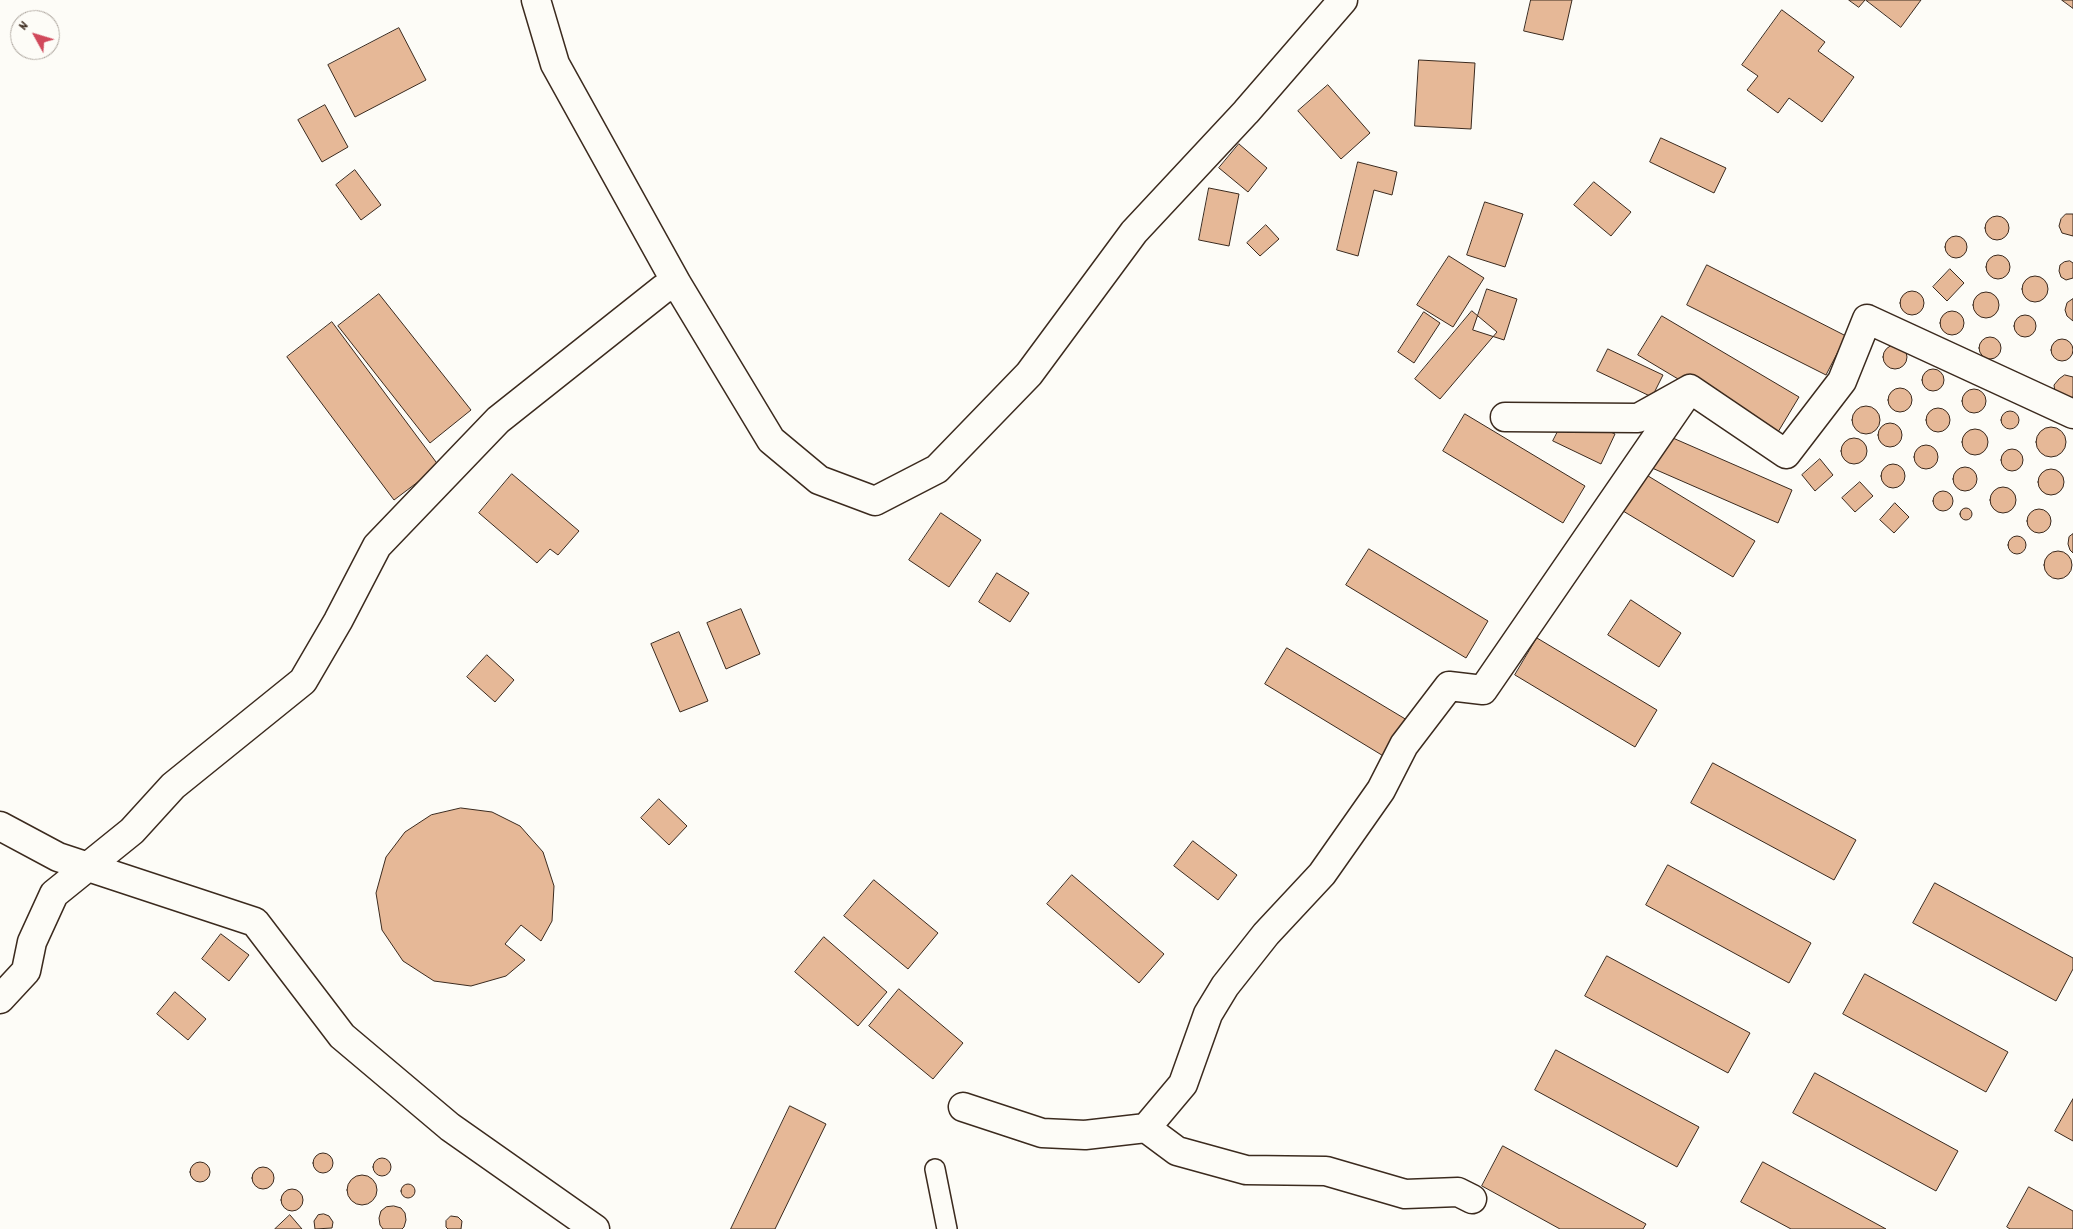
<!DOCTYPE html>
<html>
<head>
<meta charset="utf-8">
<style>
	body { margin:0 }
	#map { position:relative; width:2073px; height:1229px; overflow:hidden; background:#fdfcf7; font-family:Dekko,sans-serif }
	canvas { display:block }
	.north { position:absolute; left:10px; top:10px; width:50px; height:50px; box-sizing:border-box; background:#fdfcf7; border:1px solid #afa8a0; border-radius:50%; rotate:309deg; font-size:14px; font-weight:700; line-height:20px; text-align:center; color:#3b2a1e }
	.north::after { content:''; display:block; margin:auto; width:18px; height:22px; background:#d1495b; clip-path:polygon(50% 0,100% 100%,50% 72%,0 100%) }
</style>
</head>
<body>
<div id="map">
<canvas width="2073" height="1229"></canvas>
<div class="north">N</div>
</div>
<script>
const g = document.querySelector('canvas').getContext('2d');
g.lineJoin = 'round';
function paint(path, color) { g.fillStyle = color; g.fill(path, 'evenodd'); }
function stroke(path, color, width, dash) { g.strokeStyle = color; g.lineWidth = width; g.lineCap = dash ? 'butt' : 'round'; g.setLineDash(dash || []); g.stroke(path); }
const building = new Path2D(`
	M1531 0H1572L1563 40 1524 31Z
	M1849 0H1865L1859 7Z
	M1866 0H1921L1901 27Z
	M2062 0H2073V8Z
	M1782 10 1825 42 1818 51 1854 77 1822 122 1789 98 1778 113 1747 90 1758 76 1742 65Z
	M399 28 426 80 355 117 328 65Z
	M1419 60 1475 63 1471 129 1415 126Z
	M1328 85 1370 133 1341 159 1298 111Z
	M325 105 348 147 322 162 298 120Z
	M1661 138 1726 168 1714 193 1650 162Z
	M1239 144 1267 168 1248 192 1219 168Z
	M1358 162 1397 172 1392 195 1374 190 1358 256 1337 250Z
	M355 170 381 205 361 220 336 185Z
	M1594 182 1631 212 1611 236 1574 205Z
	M1209 188 1239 194 1229 246 1199 240Z
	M1485 202 1523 214 1505 267 1467 255Z
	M2066 214H2073V236L2062 233 2059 226 2061 219Z
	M1985 228a12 12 0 1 1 24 0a12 12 0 1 1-24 0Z
	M1266 225 1279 239 1260 256 1247 243Z
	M1945 247a11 11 0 1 1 22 0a11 11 0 1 1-22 0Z
	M1986 267a12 12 0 1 1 24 0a12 12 0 1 1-24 0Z
	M1449 256 1484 278 1453 327 1417 305Z
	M2070 261 2073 263V278L2066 280 2061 277 2059 271 2060 265 2064 262Z
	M1707 265 1846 336 1826 375 1687 305Z
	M1950 269 1964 283 1947 301 1933 287Z
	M2022 289a13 13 0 1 1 26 0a13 13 0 1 1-26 0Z
	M1487 289 1517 299 1504 340 1473 330Z
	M1900 303a12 12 0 1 1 24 0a12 12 0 1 1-24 0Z
	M1973 305a13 13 0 1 1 26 0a13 13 0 1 1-26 0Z
	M379 294 471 410 430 443 338 326Z
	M2073 299V321L2067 316 2065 310 2067 303Z
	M1940 323a12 12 0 1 1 24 0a12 12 0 1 1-24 0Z
	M1472 311 1497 332 1440 399 1415 379Z
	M1424 312 1440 323 1414 363 1398 352Z
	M2014 326a11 11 0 1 1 22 0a11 11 0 1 1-22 0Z
	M1662 316 1799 397 1775 437 1638 355Z
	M332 322 439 466 394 500 287 357Z
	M1979 348a11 11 0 1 1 22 0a11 11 0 1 1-22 0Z
	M2051 350a11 11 0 1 1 22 0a11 11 0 1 1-22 0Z
	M1883 357a12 12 0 1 1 24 0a12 12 0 1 1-24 0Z
	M1608 349 1663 375 1652 397 1597 371Z
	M1922 380a11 11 0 1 1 22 0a11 11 0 1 1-22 0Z
	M2065 375 2073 377V397L2067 400 2055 392 2054 385 2059 379Z
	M1888 400a12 12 0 1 1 24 0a12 12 0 1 1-24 0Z
	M1962 401a12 12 0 1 1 24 0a12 12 0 1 1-24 0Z
	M1852 420a14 14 0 1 1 28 0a14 14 0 1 1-28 0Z
	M1926 420a12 12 0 1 1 24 0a12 12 0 1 1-24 0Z
	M2001 420a9 9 0 1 1 18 0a9 9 0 1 1-18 0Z
	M1568 412 1615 434 1601 464 1553 441Z
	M1465 414 1585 486 1563 523 1443 451Z
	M1878 435a12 12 0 1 1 24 0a12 12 0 1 1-24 0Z
	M2036 442a15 15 0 1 1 30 0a15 15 0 1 1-30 0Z
	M1962 442a13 13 0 1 1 26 0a13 13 0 1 1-26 0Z
	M1666 435 1792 490 1778 523 1652 468Z
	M1841 451a13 13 0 1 1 26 0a13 13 0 1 1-26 0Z
	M1914 457a12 12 0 1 1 24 0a12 12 0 1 1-24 0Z
	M2001 460a11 11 0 1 1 22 0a11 11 0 1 1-22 0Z
	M1820 459 1833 475 1815 491 1802 475Z
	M1881 476a12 12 0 1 1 24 0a12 12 0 1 1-24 0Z
	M1953 479a12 12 0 1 1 24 0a12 12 0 1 1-24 0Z
	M1635 468 1755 541 1733 577 1613 505Z
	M2038 482a13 13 0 1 1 26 0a13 13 0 1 1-26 0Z
	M512 474 579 531 558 555 550 549 537 563 479 513Z
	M1860 482 1873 496 1855 512 1842 498Z
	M1990 500a13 13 0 1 1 26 0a13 13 0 1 1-26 0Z
	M1933 501a10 10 0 1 1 20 0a10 10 0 1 1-20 0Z
	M1895 503 1909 517 1894 533 1880 520Z
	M1960 514a6 6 0 1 1 12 0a6 6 0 1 1-12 0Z
	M2027 521a12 12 0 1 1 24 0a12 12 0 1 1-24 0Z
	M941 513 981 540 949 587 909 560Z
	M2073 534V553L2070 550 2068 544 2069 537Z
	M2008 545a9 9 0 1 1 18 0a9 9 0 1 1-18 0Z
	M1369 549 1488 621 1466 658 1346 585Z
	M2044 565a14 14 0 1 1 28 0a14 14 0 1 1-28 0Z
	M997 573 1029 593 1010 622 979 602Z
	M1631 600 1681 633 1659 667 1608 635Z
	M741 609 760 654 726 669 707 623Z
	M679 632 708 701 680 712 651 644Z
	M1537 638 1657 710 1635 747 1515 675Z
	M1287 648 1407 720 1385 757 1265 684Z
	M487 655 514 680 495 702 467 677Z
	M1713 763 1856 840 1834 880 1691 803Z
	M659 799 687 826 669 845 641 818Z
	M461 808 492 812 520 826 543 852 554 886 552 921 541 941 521 925 505 944 525 960 506 976 471 986 434 981 403 961 382 930 376 893 386 857 405 832 431 815Z
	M1193 841 1237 875 1218 900 1174 866Z
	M1668 865 1811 943 1789 983 1646 905Z
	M1072 875 1164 954 1139 983 1047 904Z
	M874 880 938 933 908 969 844 916Z
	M1935 883 2073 958V969L2056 1001 1913 923Z
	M221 934 249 955 229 981 202 959Z
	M824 937 887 992 858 1026 795 972Z
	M1607 956 1750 1033 1728 1073 1585 996Z
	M1865 974 2008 1052 1986 1092 1843 1014Z
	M899 989 963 1043 933 1079 869 1026Z
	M175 992 206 1019 188 1040 157 1014Z
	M1556 1050 1699 1127 1677 1167 1535 1090Z
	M1815 1073 1958 1151 1936 1191 1793 1113Z
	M2073 1099V1141L2055 1131Z
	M790 1106 826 1124 775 1229H731Z
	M1503 1146 1646 1224 1643 1229H1560L1482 1186Z
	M313 1163a10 10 0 1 1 20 0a10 10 0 1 1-20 0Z
	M373 1167a9 9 0 1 1 18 0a9 9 0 1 1-18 0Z
	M1763 1162 1886 1229H1791L1741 1202Z
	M190 1172a10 10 0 1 1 20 0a10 10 0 1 1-20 0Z
	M252 1178a11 11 0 1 1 22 0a11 11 0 1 1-22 0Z
	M347 1190a15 15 0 1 1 30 0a15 15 0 1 1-30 0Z
	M401 1191a7 7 0 1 1 14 0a7 7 0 1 1-14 0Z
	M2029 1187 2073 1211V1229H2010L2007 1227Z
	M281 1200a11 11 0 1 1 22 0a11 11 0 1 1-22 0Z
	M394 1206 401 1208 405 1213 406 1220 404 1227 402 1229H383L380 1225 379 1218 381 1211 386 1207Z
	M324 1214 329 1216 333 1222 332 1228 315 1229 314 1221 318 1215Z
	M290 1215 302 1229H275Z
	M451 1216 458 1217 462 1221 461 1229H448L446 1227V1221Z`);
paint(building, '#e6b897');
stroke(building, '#3b2a1e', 1);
const service = new Path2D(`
	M935 1169 947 1229`);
const minor = new Path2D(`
	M536 0 555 64 677 284 771 440 819 480 875 501 937 469 1029 374 1134 232 1246 112 1343 0
	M1690 389 1786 454 1842 381 1867 319 2073 414
	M0 826 58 857 255 922 342 1036 450 1127 595 1229
	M0 999 26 971 32 942 54 894 132 831 173 786 303 681 338 621 377 546 498 420 663 289 677 284
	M963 1107 1042 1133 1085 1135 1146 1128 1183 1084 1208 1014 1225 986 1266 934 1322 874 1381 790 1404 745 1449 686 1483 690 1690 389 1638 418 1505 417
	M1146 1128 1177 1151 1246 1170 1326 1171 1405 1194 1458 1192 1472 1199`);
stroke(service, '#3b2a1e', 22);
stroke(minor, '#3b2a1e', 31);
stroke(service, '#fdfcf7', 19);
stroke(minor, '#fdfcf7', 28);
</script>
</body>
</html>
